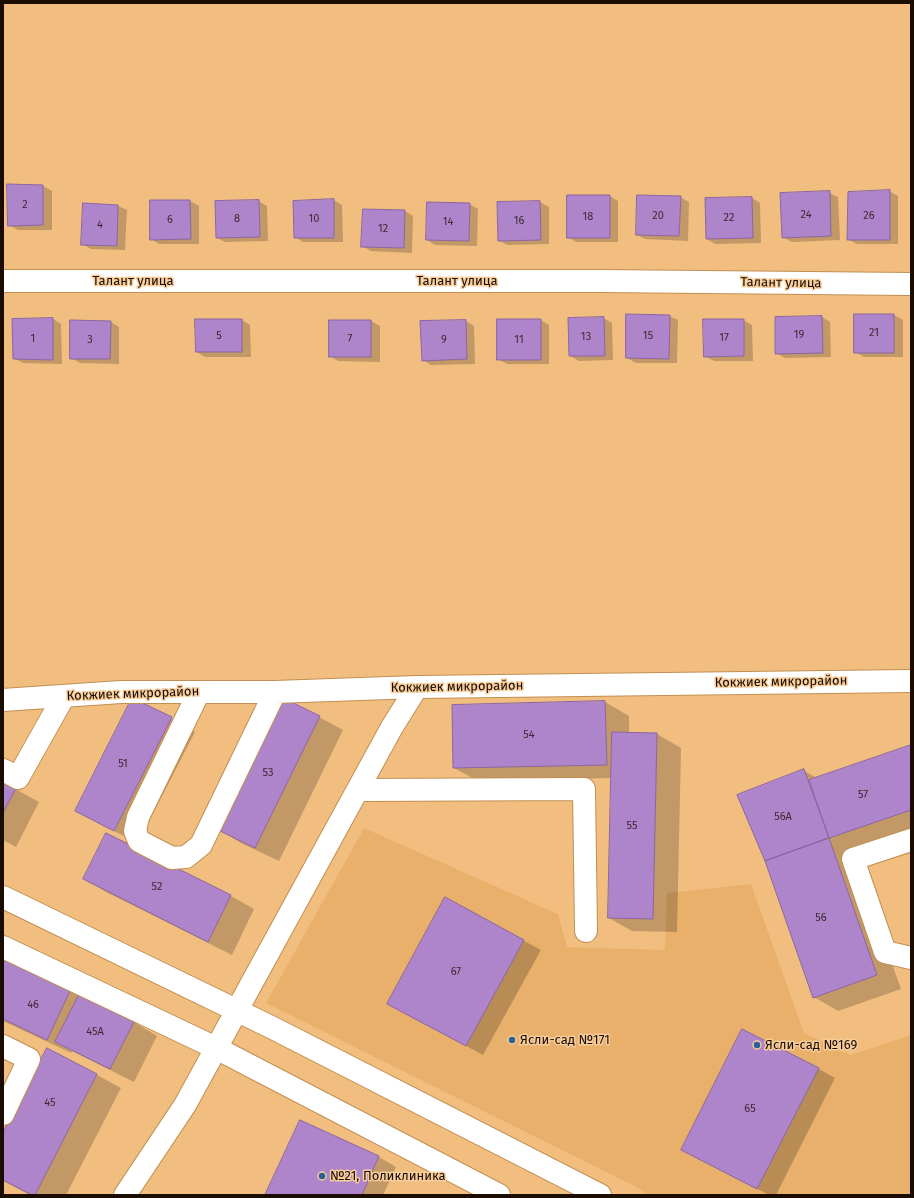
<!DOCTYPE html>
<html>
<head>
<meta charset="utf-8">
<style>
	body { margin:0 }
	#map { position:relative; width:914px; height:1198px; overflow:hidden; background:#f2be80; font-family:"Fira Sans",sans-serif }
	canvas { display:block }
	.frame { position:absolute; inset:0; border:4px solid #1a0c00; pointer-events:none }
</style>
</head>
<body>
<div id="map">
<canvas width="914" height="1198"></canvas>
<div class="frame"></div>
</div>
<script>
const g = document.querySelector('canvas').getContext('2d');
g.lineJoin = 'round';
function paint(path, color) { g.fillStyle = color; g.fill(path, 'evenodd'); }
function stroke(path, color, width, dash) { g.strokeStyle = color; g.lineWidth = width; g.lineCap = dash ? 'butt' : 'round'; g.setLineDash(dash || []); g.stroke(path); }
function drawText(font, color, halo, rows, align = 'center') {
  g.font = font + ' "Fira Sans",sans-serif'; g.lineWidth = 3; g.setLineDash([]); g.textBaseline = 'middle'; g.strokeStyle = halo; g.fillStyle = color; for (const [text, x, y, turn = 0] of rows) {
    g.save(); g.translate(x, y); g.rotate((+turn || 0) * Math.PI / 180); g.textAlign = isNaN(turn) ? turn : align; if (halo) g.strokeText(text, 0, 0); g.fillText(text, 0, 0); g.restore();
  }
}
paint(new Path2D(`
	M364 828 558 914 567 947 665 950 667 893 751 884 804 1033 851 1055 911 1035V1195H649L634 1186 266 1003Z`), '#e9b06b');
paint(new Path2D(`
	M43 186 52 191V230H18L9 225Z
	M889 191 898 196V244H857L848 239Z
	M829 193 838 197 840 240 792 242 783 237Z
	M610 196 618 201V242H576L568 237Z
	M680 197 689 202 688 241 645 239 637 235Z
	M752 198 760 203 761 243 715 244 707 239Z
	M334 200 342 205 343 242H303L295 237Z
	M190 201 199 206V244H159L151 239Z
	M258 201 267 206 268 241 225 242 217 238Z
	M540 202 549 207V244L507 245 499 240 498 203Z
	M84 204 118 206 127 210 125 250 91 249 82 244Z
	M469 204 478 209 477 246 435 245 427 240Z
	M405 211 413 216 412 253 371 251 362 246Z
	M894 315 903 320V357H864L855 352Z
	M669 316 678 320 677 363H636L627 358Z
	M822 317 830 322 831 357 785 358 776 353Z
	M603 318 612 323 613 360 579 361 570 356Z
	M53 319 61 324 62 364 23 363 14 358Z
	M242 320 250 325 251 357H205L197 352Z
	M541 320 549 325V364H507L498 359Z
	M743 320 752 325 753 361H714L705 356Z
	M330 321H371L380 326V362L338 361 330 356Z
	M466 321 474 326 475 364 431 365 423 360Z
	M111 322 119 327V364L80 363 71 358Z
	M605 702 629 716V734H657L681 748 677 932 632 931 609 918 612 778 478 781 454 768Z
	M319 717 343 730 279 861 241 843 218 829Z
	M171 718 195 732 138 843 100 824 76 811Z
	M911 746V832L852 852 901 989 838 1011 814 997 804 771 817 778Z
	M3 782 39 802 16 847 3 840Z
	M107 834 231 896 254 909 232 955 108 893 84 879Z
	M446 899 541 950 483 1055 405 1013Z
	M3 960 134 1022 157 1036 134 1082 72 1051 71 1053 3 1021Z
	M47 1049 97 1075 121 1088 66 1195H30L3 1181V1135Z
	M819 1069 835 1078 776 1195H769L699 1159 682 1150Z
	M300 1121 379 1157 396 1167 383 1195H266Z`), '#0003');
const building = new Path2D(`
	M7 184 43 185V225L8 226Z
	M890 190V240H847L848 192Z
	M830 191 831 236 782 238 780 193Z
	M567 195H610V238H567Z
	M637 195 681 196 679 236 636 235Z
	M752 197 753 238 706 239 705 198Z
	M334 199V238H294L293 201Z
	M150 200H190L191 239 150 240Z
	M259 200 260 237 216 238 215 201Z
	M540 201 541 240 498 241 497 202Z
	M427 202 470 203 469 241 426 240Z
	M83 203 118 205 117 246 81 245Z
	M363 209 405 210 404 248 361 247Z
	M626 314 670 315 669 359 626 358Z
	M854 314H894V353H854Z
	M822 316 823 353 775 354V317Z
	M604 317 605 356H569L568 318Z
	M53 318V360L13 359 12 319Z
	M195 319H242V352H196Z
	M497 319H541V360H497Z
	M703 319H744V356L704 357Z
	M70 320 111 321 110 359H70Z
	M329 320H371V357H329Z
	M466 320 467 359 422 361 420 321Z
	M281 697 320 716 255 848 216 829Z
	M132 698 172 717 114 831 75 811Z
	M605 701 607 765 453 768 452 705Z
	M612 732 657 733 653 919 608 918Z
	M911 745V810L829 838 809 780Z
	M804 769 829 838 765 861 737 795Z
	M3 781 16 788 3 813Z
	M106 833 231 895 208 942 83 879Z
	M829 838 877 975 813 998 765 861Z
	M445 897 524 940 466 1046 387 1004Z
	M3 959 70 991 47 1040 3 1019Z
	M79 995 134 1022 110 1069 55 1042Z
	M742 1029 819 1068 757 1189 681 1150Z
	M47 1048 97 1074 35 1195H32L3 1180V1133Z
	M300 1120 379 1156 362 1195H265Z`);
paint(building, '#ae84ca');
stroke(building, '#8a66a2', 1);
const minor = new Path2D(`
	M3 281H599L911 284
	M199 692 138 817 135 831 139 841 172 858 186 857 201 845 275 692
	M3 700 121 692H275L417 687 911 681
	M3 770 18 778 64 696
	M358 790 584 789 586 931
	M911 840 853 859 885 952 911 958
	M3 897 273 1028 600 1195
	M3 947 216 1048 499 1195
	M3 1046 29 1059 3 1114
	M125 1195 185 1105 392 727 417 687`);
stroke(minor, '#c08f52', 24);
stroke(minor, '#fff', 22);
for (const [x, y, r, color] of [
	[512,1040,4,"#286098"],
	[757,1045,4,"#286098"],
	[322,1176,4,"#286098"]
]) { const dot = new Path2D(); dot.arc(x, y, r, 0, 2 * Math.PI); g.fillStyle = color; g.fill(dot); stroke(dot, '#f7cd9c', 1.5); }
drawText('11px', '#3f2a32', null, [
	["2",25,205],
	["24",806,215],
	["20",658,216],
	["26",869,216],
	["18",588,217],
	["22",729,218],
	["8",237,219],
	["10",314,219],
	["6",170,220],
	["16",519,221],
	["14",448,222],
	["4",100,225],
	["12",383,229],
	["21",874,333],
	["19",799,335],
	["5",219,336],
	["15",648,336],
	["13",586,337],
	["17",724,338],
	["1",33,339],
	["7",350,339],
	["3",90,340],
	["9",444,340],
	["11",519,340],
	["54",529,735],
	["51",123,764],
	["53",268,773],
	["57",863,795],
	["56А",783,817],
	["55",632,826],
	["52",157,887],
	["56",821,918],
	["67",456,972],
	["46",33,1005],
	["45А",95,1032],
	["45",50,1103],
	["65",750,1109]
]);
drawText('13px', '#1a0c00', '#f7cd9c', [
	["Талант улица",133,281],
	["Талант улица",457,281],
	["Талант улица",781,283,1],
	["Кокжиек микрорайон",781,682,-1],
	["Кокжиек микрорайон",457,687,-1],
	["Кокжиек микрорайон",133,694,-2]
]);
drawText('13px', '#1a0c00', '#f7cd9c', [
	["Ясли-сад №171",520,1040],
	["Ясли-сад №169",765,1045],
	["№21, Поликлиника",330,1176]
], 'left');
</script>
</body>
</html>
